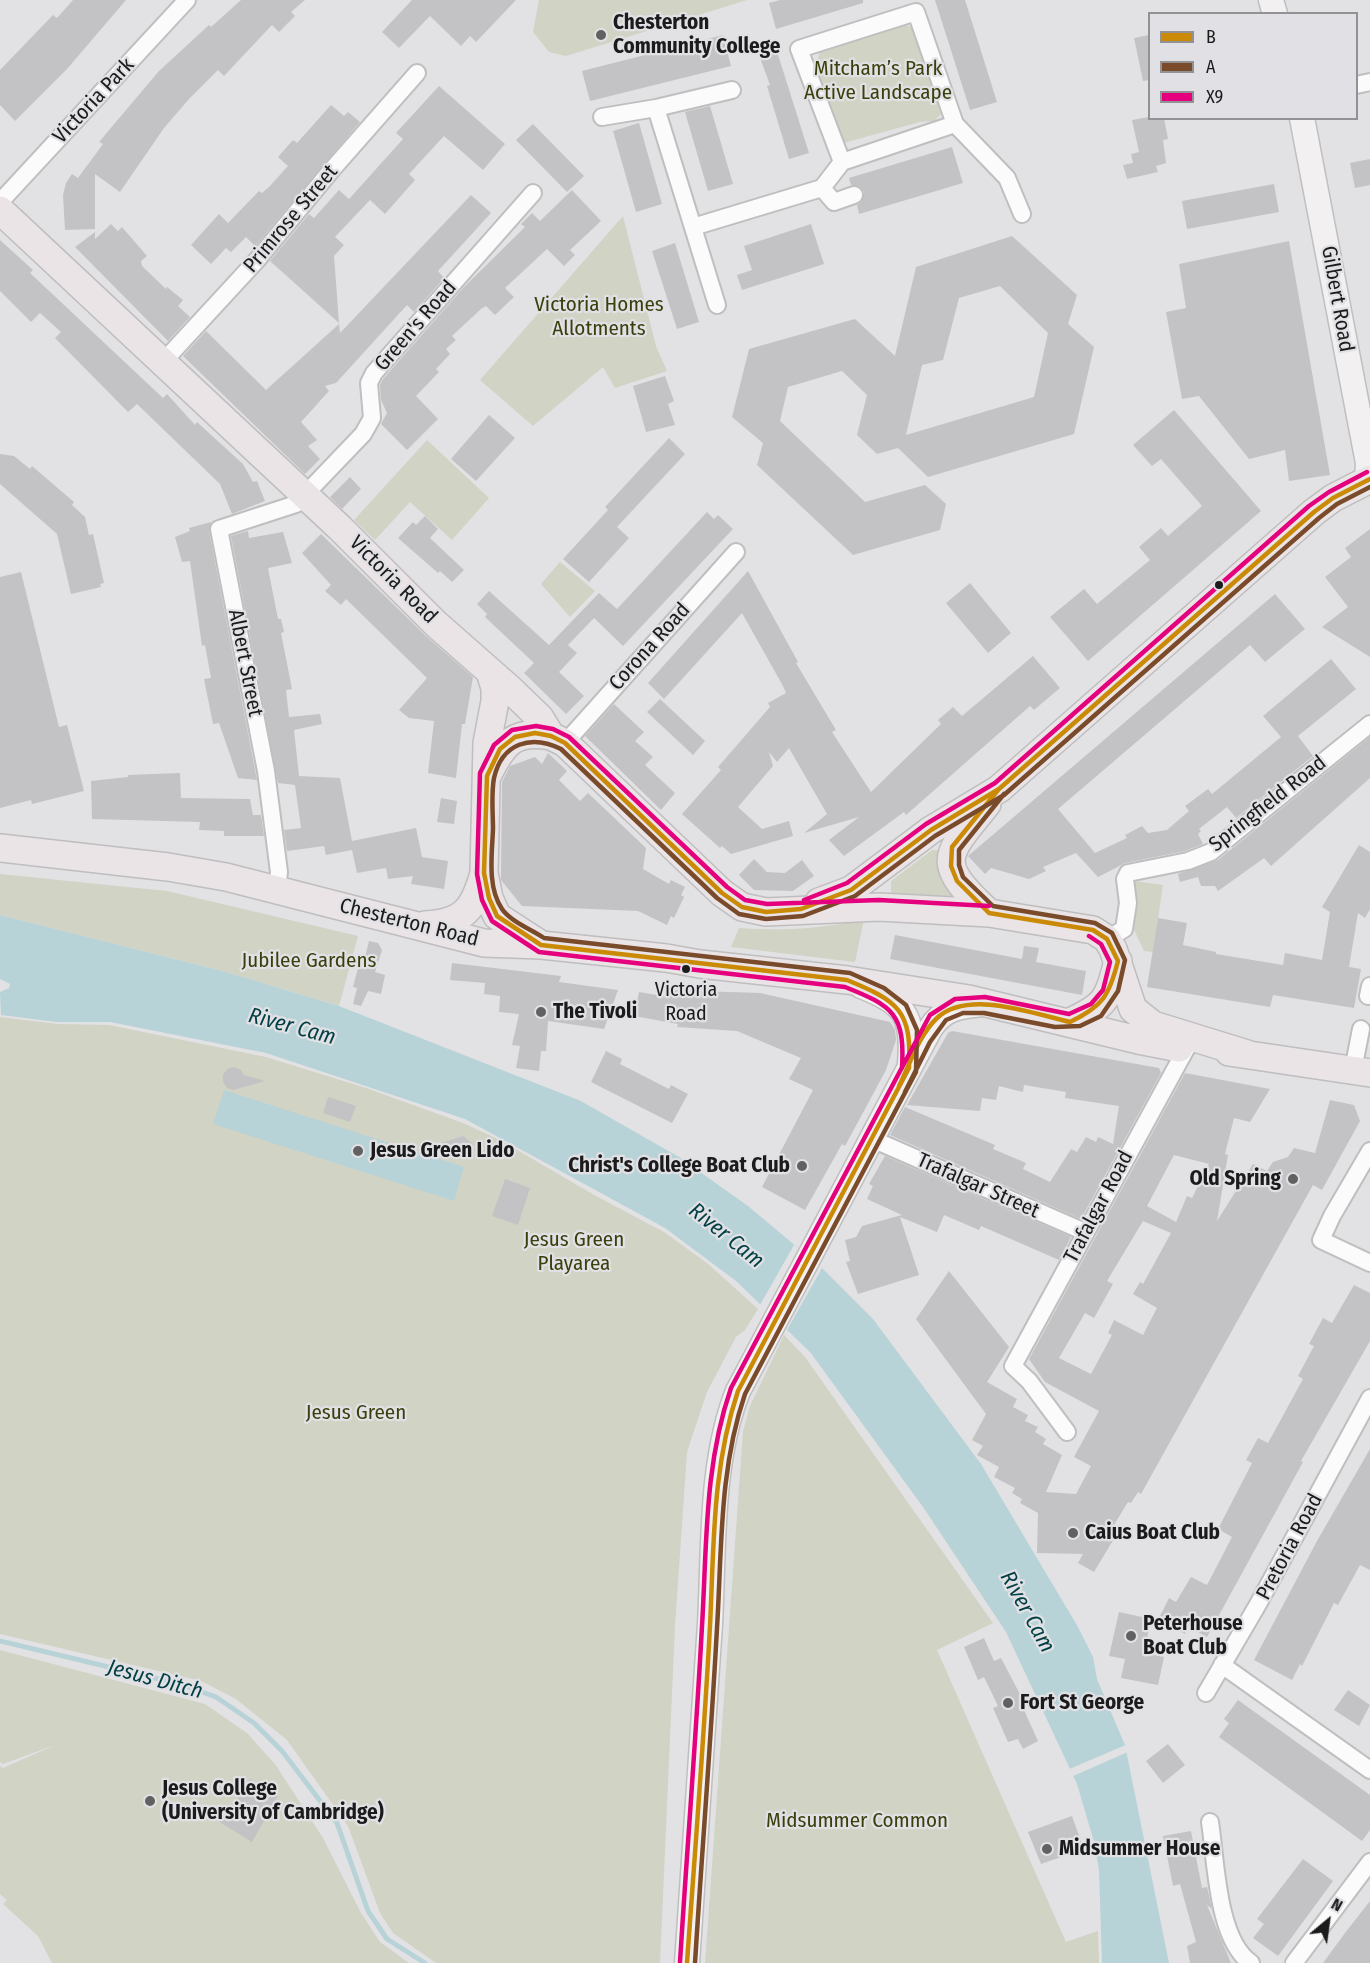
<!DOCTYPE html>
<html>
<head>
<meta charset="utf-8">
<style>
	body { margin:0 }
	#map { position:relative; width:1370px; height:1963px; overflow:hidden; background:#e2e2e4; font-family:"Fira Sans Condensed",sans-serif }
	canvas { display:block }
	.legend { position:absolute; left:1148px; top:12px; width:210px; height:108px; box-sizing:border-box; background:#e1e1e5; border:2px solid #929295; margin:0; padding:8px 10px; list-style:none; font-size:18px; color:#1b1b1c }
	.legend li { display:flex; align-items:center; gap:12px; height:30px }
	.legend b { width:30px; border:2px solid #929295 }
	.north { position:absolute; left:1298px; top:1891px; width:60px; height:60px; -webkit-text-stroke:4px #e1e1e5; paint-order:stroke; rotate:29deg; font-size:16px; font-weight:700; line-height:24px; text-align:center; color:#1b1b1c }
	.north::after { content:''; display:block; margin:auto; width:21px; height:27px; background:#1b1b1c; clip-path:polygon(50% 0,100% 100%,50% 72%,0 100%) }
</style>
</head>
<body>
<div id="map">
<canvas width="1370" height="1963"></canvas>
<ul class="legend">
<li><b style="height:8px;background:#cb8a06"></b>B</li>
<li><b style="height:8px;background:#7a4b2a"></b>A</li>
<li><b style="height:8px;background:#e5007d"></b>X9</li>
</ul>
<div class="north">N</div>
</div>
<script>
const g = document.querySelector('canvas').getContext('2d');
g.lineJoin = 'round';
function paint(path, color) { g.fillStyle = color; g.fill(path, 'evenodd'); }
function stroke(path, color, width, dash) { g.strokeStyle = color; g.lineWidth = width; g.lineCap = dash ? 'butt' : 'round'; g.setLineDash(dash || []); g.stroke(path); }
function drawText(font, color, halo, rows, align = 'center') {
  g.font = font + ' "Fira Sans Condensed",sans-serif'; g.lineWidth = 4.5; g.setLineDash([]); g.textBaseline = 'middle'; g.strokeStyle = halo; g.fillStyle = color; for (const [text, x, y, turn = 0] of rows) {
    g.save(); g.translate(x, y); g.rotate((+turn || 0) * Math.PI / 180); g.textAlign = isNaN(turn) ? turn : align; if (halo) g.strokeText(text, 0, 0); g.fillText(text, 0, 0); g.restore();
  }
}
paint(new Path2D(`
	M539 0H747L566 56 549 52 533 32Z
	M902 23 917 30 942 113 934 121 920 122 840 144 816 66 821 47Z
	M623 216 656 346 667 371 615 388 603 367 533 426 480 380Z
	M427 440 489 498 452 540 410 502 375 540 354 520Z
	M560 562 595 591 570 617 541 584Z
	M932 850H941L955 898 891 895V881Z
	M0 874 167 891 358 936 339 1006 226 972 0 915Z
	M1133 881 1163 885 1153 952 1144 951 1128 917Z
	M864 919 855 962 731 947 739 928C780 931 824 929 864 919Z
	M0 1017 58 1024 109 1025 266 1057 366 1088 463 1123 500 1140 596 1196 664 1232 707 1263 758 1309 745 1330 736 1337 707 1392 687 1452 675 1626 660 1963H436L393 1933 380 1913 348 1826 287 1740 236 1699 201 1681 0 1634Z
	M784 1335 805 1357 993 1623 937 1650 1066 1942 1098 1931 1099 1963H705L743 1431 750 1406Z
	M0 1650 205 1704 247 1733 275 1764 323 1838 361 1913 380 1942 409 1963H52L38 1936 3 1904 7 1900 0 1894V1766L3 1768 55 1745 3 1764 0 1762Z`), '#d1d3c5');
paint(new Path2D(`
	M0 915 226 972 339 1006 581 1101 679 1157 748 1206 822 1268 873 1319 981 1464 1078 1627 1093 1657 1097 1679 1125 1745 1169 1963H1102L1099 1870 1094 1842 1077 1784 1006 1632 923 1507 810 1352 736 1281 665 1228 465 1119 266 1053 110 1022H56L1 1015 0 992 9 988 10 984 0 979Z
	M224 1090 464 1167 454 1201 213 1124Z`), '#b8d3d7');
paint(new Path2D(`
	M794 1245 822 1268 787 1330 760 1305Z
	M1128 1744 1130 1751 1071 1777 1067 1770Z`), '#e2e2e4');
stroke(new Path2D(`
	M0 1641 180 1684 216 1697 254 1723 282 1751 337 1823 368 1911 387 1939 425 1963`), '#b8d3d7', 5);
paint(new Path2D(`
	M73 0H126L67 69 15 121 0 105V70L53 15 57 18Z
	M241 0H305L291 12 295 16 279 32 272 25 224 76 218 70 189 99 164 128 120 192 95 174V229L65 230 63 195 66 183 72 174 78 178 103 144 99 142 159 71 209 25 211 27Z
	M412 0H516L476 42 470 36 461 46 430 16 399 48 382 32Z
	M780 0H863V3L776 29 769 3Z
	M935 0H965L997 102 970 110Z
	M723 35 731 66 590 101 582 71Z
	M1149 35V80L1143 81 1134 38Z
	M774 42 809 153 789 159 767 86 770 85 756 47Z
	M439 86 505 144 483 170 444 136 409 174 415 180 385 214 370 200 335 237 344 245 334 256 339 323 270 261 309 214 314 218 339 190 349 199 403 139 396 133Z
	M331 105 344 116 348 112 360 122 255 246 246 237 231 252 226 248 211 264 191 245 219 214 228 223 259 191 262 193 269 187 288 166 278 157 293 140 297 143Z
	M710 106 733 184 708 191 685 112Z
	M1149 117 1164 118 1168 139 1163 140 1166 163 1156 166 1158 172 1127 179 1123 165 1133 163 1131 154 1139 152 1132 120Z
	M639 123 662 204 636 212 613 131Z
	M533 124 584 176 567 192 516 140Z
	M952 147 963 183 859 214 857 205 862 201 864 192 860 187 851 185 849 178Z
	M1370 159V185L1355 188 1350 163Z
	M1274 184 1279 212 1187 229 1182 201Z
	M572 190 601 221 570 250 575 255 564 266 547 249 505 288 514 297 495 315 486 306 481 309 452 336 456 340 446 349 450 354 436 369 439 372 416 396 438 419 407 450 381 424 387 413 381 400 380 385 383 379 464 287 525 227 521 224 532 213 540 221Z
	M471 195 491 213 438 271 444 278 414 312 407 305 336 383 325 386 329 391 301 422 317 440 308 446 320 459 305 474 183 356 206 331 266 390 339 324 340 333Z
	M111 224 118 231 122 227 147 256 141 261 142 266 166 289 167 287 183 300 178 306 190 317 168 341 75 247 95 232V239Z
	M811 224 824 264 742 290 737 275 752 270 744 246Z
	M1012 236 1077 295 1068 324 1094 347 1074 434 928 477 898 448 877 454 857 435 867 395 842 371 788 387 780 421 865 502 925 485 946 504 940 530 853 555 757 465 763 443 732 417 749 349 855 319 895 356 916 267ZM1000 286 1048 333 1034 397 906 435 922 365 943 360 959 298Z
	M0 240 33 270 30 273 163 398 167 394 195 425 197 422 243 464 253 482 257 481 265 501 232 514 220 484 137 404 128 412 55 338 61 332 40 313 31 322 0 291Z
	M1289 241 1330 475 1289 481 1285 450 1249 459 1199 396 1182 399 1166 312 1186 308 1179 264Z
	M675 243 699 322 677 329 652 251Z
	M665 376 674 401 668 404 675 425 646 432 633 386Z
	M1174 410 1261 511 1088 661 1050 617 1084 589 1097 604 1150 560 1139 547 1161 528 1168 536 1202 506 1161 459 1152 466 1133 445Z
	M489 415 515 438 476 481 451 459Z
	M669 438 685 454 617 527 629 538 589 582 563 559 608 510 605 507Z
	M0 454 14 456 30 469 32 466 74 502 72 505 85 517 89 535 93 534 104 583 100 584 101 587 71 594 57 534 0 484Z
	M350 477 361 489 342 509 330 497Z
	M707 512 714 519 718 515 733 529 623 646 594 618 568 645 577 653 559 672 584 696 566 714 524 673 534 663 485 617 487 614 477 604 489 591 549 645 599 593 617 609Z
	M425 516 438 529 430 538 464 570 452 582 440 571 438 573 398 538 413 522 416 525Z
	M211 522 209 531 257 780 238 778 219 723 213 724 204 679 211 678 205 645 202 646 190 561 182 562 175 537 190 531 189 528Z
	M1370 529V657L1322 627 1348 607 1325 577 1351 557 1345 548Z
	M248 531 249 538 283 532 292 563 268 568 278 619H281L284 632 281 633 292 689 286 690 289 717 320 714 322 724 294 730 299 776 340 778 352 841 416 828 422 857 448 861 444 889 411 884 413 876 388 879 386 868 357 873 352 850 326 855 324 846 287 851 284 830 301 828 295 785 278 783 231 536Z
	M321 534 426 636 473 677 465 724H462L456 778 428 773 434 721 409 718 399 710 427 678 346 599 341 605 325 591 331 585 302 553Z
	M748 571 798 662 796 663 836 730 832 732 871 792 941 724 938 720 953 707 962 716 1033 656 1060 688 1034 710 1030 706 906 815 904 812 844 856 829 840 859 817 804 833 827 814 789 748 777 762 769 752 773 766 738 807 762 829 789 821 793 836 731 854 722 846 720 848 682 814 721 770 718 767 770 707 768 703 786 693 783 686 742 613 664 699 648 683Z
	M21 572 59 727 67 725 84 791 32 804 31 800 0 808V577Z
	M970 583 1011 633 988 653 946 603Z
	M1275 594 1305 629 1265 662 1250 645 1058 809 1095 853 1127 838 1125 835 1142 826 1148 833 1167 830 1189 811 1185 806 1208 789 1212 794 1281 737 1263 716 1331 659 1356 689 1298 736 1313 756 1236 818 1227 807 1199 829 1201 831 1198 834 1203 844 1185 851 1125 863 1098 877 1076 853 1043 867 1046 871 1029 879 991 868 985 874 968 856Z
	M660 699 705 741 693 755 647 712Z
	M614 704 644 732 635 741 653 757 645 765 675 793 661 810 585 736Z
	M1370 737V778L1271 866 1264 858 1218 891 1215 886H1201L1198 877 1180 882 1178 874 1218 860Z
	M548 753 567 771 559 780 580 801 588 793 646 848 643 869 669 884 671 880 685 887 681 895 684 897 674 918 671 916 667 925 638 911 522 906 501 880 502 782 510 766 535 757 542 764Z
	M180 773 181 798 250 799 253 815H261L264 836H224V831L199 830 200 822 92 819 91 781 128 777V775Z
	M441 798 457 801 454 824 437 822Z
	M1359 845 1370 852V909L1365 918 1358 913 1349 967 1361 969 1354 1008 1273 995 1270 1007 1147 987 1158 918 1187 923 1183 945 1216 952V954L1283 965 1285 953 1322 960 1330 912 1322 907Z
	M754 859 767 872 785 873 802 860 814 876 793 891 754 890 739 875Z
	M895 935 1022 959 1024 946 1039 948 1036 962 1086 971 1082 995 890 959Z
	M369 941 378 943 382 950 375 972 385 975 381 994 368 991 361 1006 353 1004 357 988 353 987 358 968 362 969Z
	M452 963 561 976 559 982 618 990 604 1029 548 1021 546 1051H541L539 1071 516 1068 520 1046 512 1045 519 1014 499 1012 500 996 484 994 485 983 450 980Z
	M669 990 760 993 890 1022 895 1030 896 1040 886 1070 845 1146 842 1144 805 1210 762 1187 813 1090 789 1079 801 1058 737 1031 677 1027 678 1024 634 1016 639 992 669 997Z
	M952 1031 1159 1068 1161 1073 1081 1219 890 1135 905 1107 995 1145 993 1149 1026 1163 1023 1169 1050 1182 1071 1149 1077 1152 1086 1137 1096 1142 1098 1137 1113 1144 1119 1106 1065 1098 1066 1092 1024 1085 1023 1092 999 1086 996 1100 982 1098 980 1111 907 1105 948 1033Z
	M606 1051 622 1059 620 1064 669 1089 671 1085 688 1094 672 1123 591 1082Z
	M234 1067 241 1070 244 1075 265 1081 233 1090 227 1088 223 1082V1075L227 1069Z
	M1185 1073 1270 1089 1250 1122 1234 1118 1225 1154 1228 1155 1217 1221 1253 1164 1267 1171 1273 1162 1288 1157 1294 1148 1315 1153 1330 1100 1354 1105 1360 1121 1322 1190 1313 1185 1141 1494 1138 1492 1131 1503 1128 1502 1109 1533 1115 1537 1094 1572 1078 1563 1083 1554 1037 1553 1038 1513 1020 1503 1022 1499 1012 1493 1015 1488 994 1477 999 1467 977 1455 983 1446 972 1440 986 1414 916 1319 949 1271 1009 1347 987 1382 1017 1399 1013 1407 1028 1415 1025 1421 1038 1427 1035 1432 1046 1439 1043 1444 1062 1455 1046 1492 1076 1494 1091 1466 1074 1457 1099 1411 1045 1382 1029 1359ZM1174 1155 1209 1164 1192 1198 1187 1196 1176 1222 1147 1206ZM1143 1221 1171 1233 1143 1284 1140 1282 1133 1294 1157 1308 1143 1335 1114 1320 1108 1333 1112 1335 1091 1374 1059 1358 1085 1313 1094 1318 1113 1284 1107 1281Z
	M328 1097 356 1106 350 1122 323 1113Z
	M463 1136 473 1144V1151L469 1157 462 1159 453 1152 432 1146Z
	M885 1156 1071 1237 1059 1260 981 1226 979 1230 944 1215 937 1232 900 1217 919 1275 858 1294 846 1262 850 1261 845 1240 856 1237 862 1226 902 1215 867 1199 873 1186 869 1184Z
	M505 1179 530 1188 518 1225 492 1216Z
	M1354 1285 1370 1293V1341L1301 1461 1303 1462 1297 1473 1207 1637 1188 1627 1185 1634 1158 1620 1169 1598 1176 1602 1191 1577 1207 1585 1232 1537 1218 1529 1252 1463 1246 1460 1258 1438 1268 1443 1303 1379 1298 1376 1314 1346 1309 1344 1323 1318 1332 1323Z
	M1370 1449V1570L1360 1565 1338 1605 1334 1603 1302 1666 1300 1664 1292 1680 1254 1660 1317 1541Z
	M1119 1612 1151 1619 1144 1653 1164 1657 1158 1685 1121 1678 1125 1659 1109 1656Z
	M984 1638 994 1661 1001 1658 1022 1698 1019 1699 1038 1741 1023 1749 1018 1739 1008 1742 993 1708 998 1706 984 1677 978 1680 964 1647Z
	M1348 1690 1370 1705 1359 1726 1334 1710Z
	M1238 1700 1370 1795V1830L1362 1841 1219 1737 1229 1723 1224 1719Z
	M1168 1744 1185 1765 1163 1783 1146 1761Z
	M250 1779 278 1796 252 1842 218 1821 236 1801Z
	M1072 1816 1084 1849 1041 1864 1028 1832Z
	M1191 1831 1202 1888 1207 1887 1212 1909 1207 1905 1231 1963H1190L1187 1946 1196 1942 1180 1884 1173 1886 1163 1836Z
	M1303 1859 1333 1881 1278 1956 1253 1938 1264 1924 1257 1919Z
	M1370 1901V1963H1323L1345 1933Z`), '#c3c3c5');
const street = new Path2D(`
	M1356 85 1370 82
	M656 108 717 305
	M602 117 656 108 732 90
	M955 124 842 162 799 49 916 12 955 124 1007 178 1022 214
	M842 162 822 188 834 202 854 195
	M0 202 187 0
	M693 227 822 188
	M162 363 257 260 329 173 417 73
	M565 743 736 552
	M277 890 279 872 266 771 219 529 296 504 363 434 372 418 369 383 374 373 533 193
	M1107 939 1124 929 1128 903 1125 879 1128 873 1188 861 1211 852 1370 724
	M1368 996 1370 986
	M1353 1070 1361 1029
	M872 1139 1085 1232
	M1370 1151 1332 1216 1321 1240 1370 1263
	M1067 1432 1029 1381 1013 1366 1186 1049
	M1222 1665 1370 1770
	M1206 1693 1257 1606 1370 1398
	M1210 1822C1216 1861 1217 1940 1251 1963
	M1294 1963 1370 1862`);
const secondary = new Path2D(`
	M1271 0 1275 14
	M1302 118 1368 463 1367 480
	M861 986C905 1003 914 1015 910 1063
	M687 1963C695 1850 703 1737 710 1624 714 1548 710 1461 738 1391L930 1029C943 1008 960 1006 983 1004`);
const primary = new Path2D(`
	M0 210 340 528 436 624 511 690 540 718 551 736 565 743 722 893 742 907 766 912 879 907 989 913 1093 930 1107 939 1113 949 1133 1009 1153 1025 1247 1054
	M490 672 495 688V701L487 743 484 873 489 898 497 916 540 944
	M487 776C503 744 513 729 551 736
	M987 804C944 857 934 862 989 913
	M0 848 168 867 226 877 484 943 541 945 666 958 700 964 847 980 969 999 1138 1040 1179 1048
	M819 902 851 890 931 830 999 789 1314 512 1333 498 1370 479
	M425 925C464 923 474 909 484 873
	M1070 1022C1107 1005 1108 999 1118 961
	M1229 1052 1370 1073`);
stroke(street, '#bfbfc0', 20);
stroke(secondary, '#bfbfc0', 27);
stroke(primary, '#bebebf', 30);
stroke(street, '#fbfbfb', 16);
stroke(secondary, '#f2f0f1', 24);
stroke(primary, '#eae4e6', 27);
stroke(new Path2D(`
	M998 790 952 847 951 866 957 881 989 913 1093 930 1107 939 1118 961C1109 996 1103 1006 1070 1022
	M899 1086C910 1064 919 1035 937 1018 969 989 1034 1014 1070 1022
	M687 1963C695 1851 704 1738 710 1626 714 1546 712 1468 738 1391L909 1068C912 1010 898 1001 847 980L541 945 497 916 489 898 484 873 487 776 500 749 515 737 535 733 551 736 565 743 722 893 742 907 766 912 801 909 851 890 931 830 999 789 1314 512 1333 498 1370 479`), '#cb8a06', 4.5);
stroke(new Path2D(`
	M905 1092 930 1042 946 1020 963 1013H984L1055 1027 1080 1026 1101 1016 1118 991 1125 960 1112 933 1095 923 993 906 963 877 959 865V850L1004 794
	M695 1963C702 1851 711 1739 717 1628 722 1548 719 1470 745 1394L916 1072 917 1030 906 1005 884 988 850 973 544 938C532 930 510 921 502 909 487 887 492 854 493 829 493 813 491 794 494 778 502 743 531 734 561 749L717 898 739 914 766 919 803 916 855 896 935 836 1004 795 1319 518 1337 504 1370 487`), '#7a4b2a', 4.5);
stroke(new Path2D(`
	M804 900 847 883 926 824 995 783 1309 506 1329 492 1367 472
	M902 1068C905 1014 893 1006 845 987L539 952 492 921 482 900 477 874 480 773 494 745 512 730 536 726 553 729 569 737 727 887 745 900 767 904 879 900 989 906
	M680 1962C687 1850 696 1738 702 1626 707 1545 704 1466 731 1388L930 1015 955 999 985 997 1069 1014 1091 1004 1103 990 1110 962 1101 944 1089 936`), '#e5007d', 4.5);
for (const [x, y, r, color] of [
	[601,35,6,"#616162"],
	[1219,585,5,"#1b1b1c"],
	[686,969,5,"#1b1b1c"],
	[541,1012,6,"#616162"],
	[358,1151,6,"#616162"],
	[802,1166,6,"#616162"],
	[1293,1179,6,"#616162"],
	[1073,1533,6,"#616162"],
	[1131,1636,6,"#616162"],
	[1008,1703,6,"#616162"],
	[150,1801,6,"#616162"],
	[1047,1849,6,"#616162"]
]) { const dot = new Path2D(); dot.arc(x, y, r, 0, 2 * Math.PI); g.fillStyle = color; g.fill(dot); stroke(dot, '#e1e1e5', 2); }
drawText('20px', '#1b1b1c', '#e1e1e5', [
	["Victoria",686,990],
	["Road",686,1014]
]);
drawText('bold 21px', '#1b1b1c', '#e1e1e5', [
	["Chesterton",613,23],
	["Community College",613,47],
	["The Tivoli",553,1012],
	["Jesus Green Lido",370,1151],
	["Christ's College Boat Club",790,1166,"right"],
	["Old Spring",1281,1179,"right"],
	["Caius Boat Club",1085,1533],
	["Peterhouse",1143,1624],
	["Boat Club",1143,1648],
	["Fort St George",1020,1703],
	["Jesus College",162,1789],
	["(University of Cambridge)",162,1813],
	["Midsummer House",1059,1849]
], 'left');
drawText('21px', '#3b3f0b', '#e1e1e5', [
	["Mitcham’s Park",878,69],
	["Active Landscape",878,93],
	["Victoria Homes",599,305],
	["Allotments",599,329],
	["Jubilee Gardens",309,961],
	["Jesus Green",574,1240],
	["Playarea",574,1264],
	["Jesus Green",356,1413],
	["Midsummer Common",857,1821]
]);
drawText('21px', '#1b1b1c', '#e1e1e5', [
	["Victoria Park",94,101,-47],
	["Primrose Street",291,219,-50],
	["Gilbert Road",1337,299,80],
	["Green's Road",416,326,-49],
	["Victoria Road",393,580,45],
	["Corona Road",650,647,-48],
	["Albert Street",245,663,79],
	["Springfield Road",1268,804,-38],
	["Chesterton Road",409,923,14],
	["Trafalgar Street",978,1186,24],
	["Trafalgar Road",1099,1207,-62],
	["Pretoria Road",1290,1547,-62]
]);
drawText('italic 22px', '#003f44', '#e1e1e5', [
	["River Cam",292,1027,15],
	["River Cam",726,1236,39],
	["River Cam",1027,1612,61],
	["Jesus Ditch",155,1680,15]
]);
</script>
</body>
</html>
